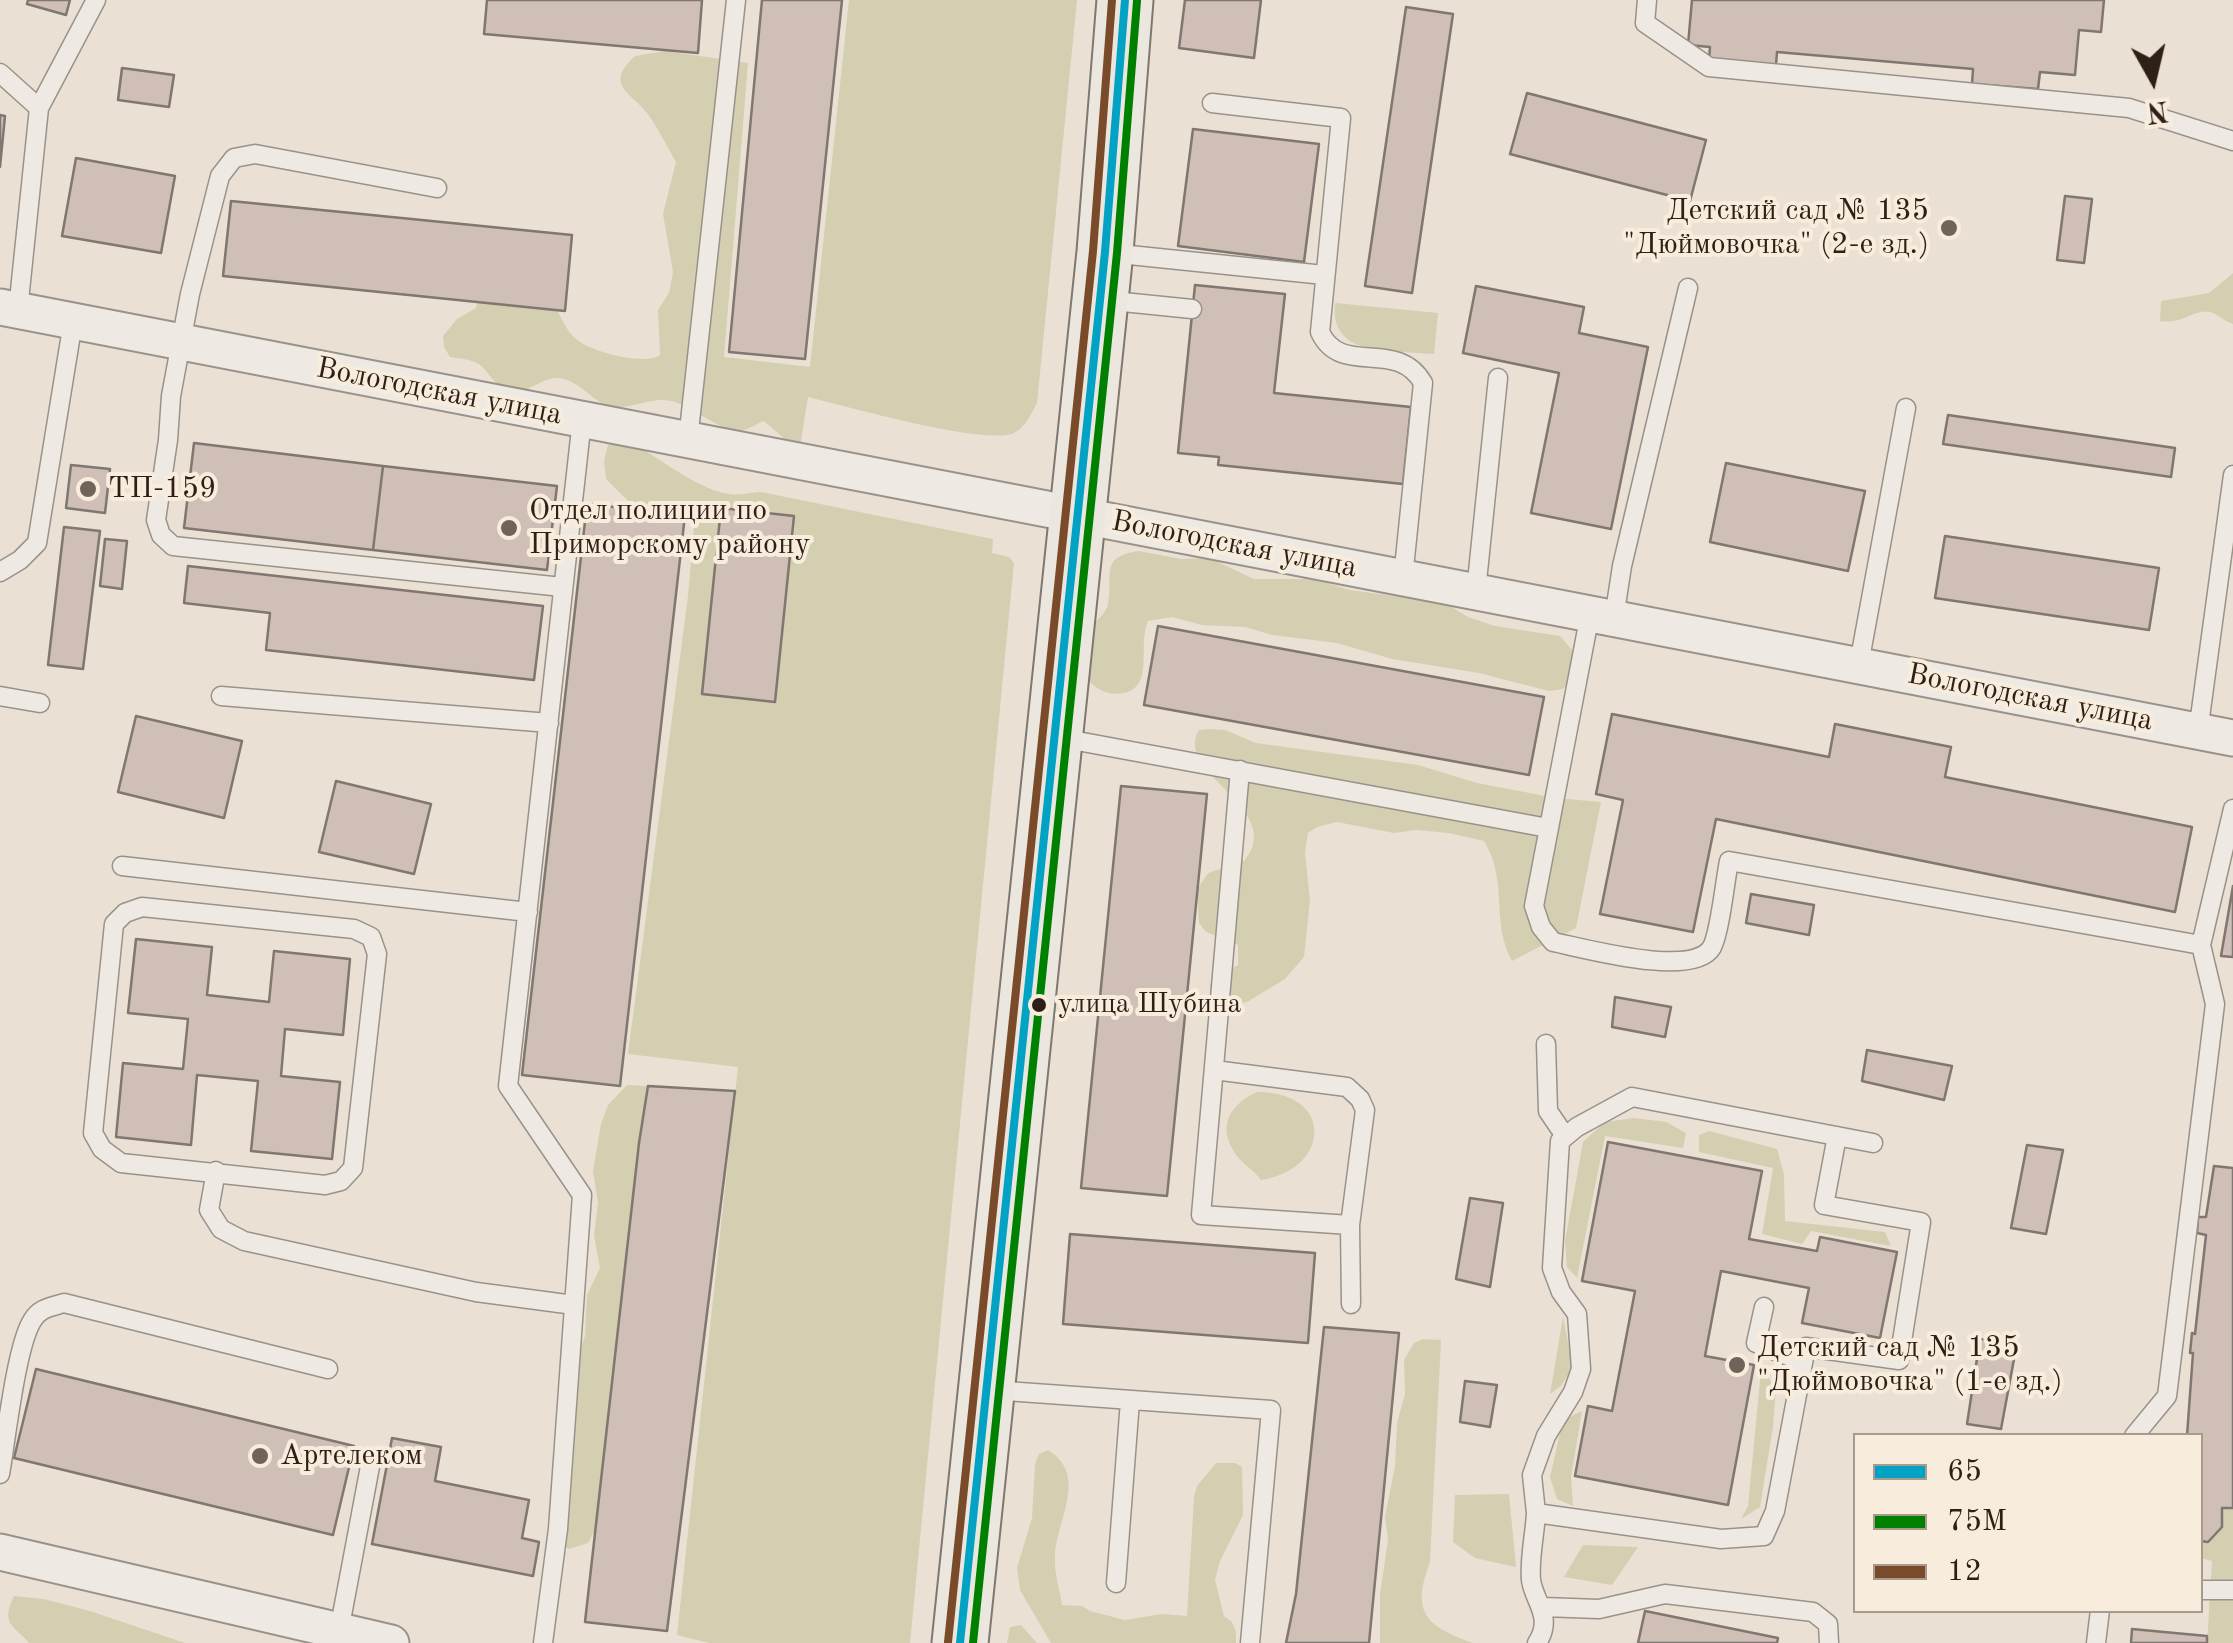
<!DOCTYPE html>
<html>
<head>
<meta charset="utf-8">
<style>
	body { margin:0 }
	#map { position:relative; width:2233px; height:1643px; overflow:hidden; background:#eae1d4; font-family:"Old Standard TT",serif }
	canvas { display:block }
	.legend { position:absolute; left:1853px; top:1433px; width:350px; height:180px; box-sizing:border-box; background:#f8eddd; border:2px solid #a79b8e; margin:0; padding:12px 18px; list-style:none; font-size:30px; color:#2e1f17 }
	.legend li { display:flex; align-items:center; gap:20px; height:50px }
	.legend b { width:50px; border:2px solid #a79b8e }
	.north { position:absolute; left:2103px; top:30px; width:100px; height:100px; -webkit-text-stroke:8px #f8eddd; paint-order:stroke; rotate:172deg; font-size:28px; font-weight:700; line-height:40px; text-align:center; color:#2e1f17 }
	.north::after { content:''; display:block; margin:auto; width:35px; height:45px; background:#2e1f17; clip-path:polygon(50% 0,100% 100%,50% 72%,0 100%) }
</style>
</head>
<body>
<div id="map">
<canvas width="2233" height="1643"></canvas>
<ul class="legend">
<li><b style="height:12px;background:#02a2c5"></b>65</li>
<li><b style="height:12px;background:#008000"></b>75М</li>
<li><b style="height:12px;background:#7a4b2a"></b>12</li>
</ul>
<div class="north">N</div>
</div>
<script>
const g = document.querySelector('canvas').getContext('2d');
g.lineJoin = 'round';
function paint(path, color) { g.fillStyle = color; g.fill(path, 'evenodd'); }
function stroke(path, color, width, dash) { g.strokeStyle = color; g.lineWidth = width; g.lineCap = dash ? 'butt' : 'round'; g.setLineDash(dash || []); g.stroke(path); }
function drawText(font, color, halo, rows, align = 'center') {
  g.font = font + ' "Old Standard TT",serif'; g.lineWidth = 8; g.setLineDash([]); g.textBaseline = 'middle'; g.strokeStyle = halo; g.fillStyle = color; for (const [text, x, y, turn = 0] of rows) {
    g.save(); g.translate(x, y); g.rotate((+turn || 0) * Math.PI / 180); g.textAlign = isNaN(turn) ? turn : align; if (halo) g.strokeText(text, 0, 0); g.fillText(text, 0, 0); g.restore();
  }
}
paint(new Path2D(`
	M849 0H1077L1037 403C1031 414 1025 428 1014 433 986 446 845 406 808 397L800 447 789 443 764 421C758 423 750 429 743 430 719 434 691 402 665 400 647 399 629 409 612 407 597 406 580 380 559 378 540 377 528 396 508 390 493 385 490 373 480 365 472 359 460 359 450 357L444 347 443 336 457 319 476 308 479 298 554 305C561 316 566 331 576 339 591 352 645 366 660 355L658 310 669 293 673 272 663 214 676 162C667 146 658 128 647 113 632 93 603 85 635 56L665 51 748 63 724 357 810 367Z
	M2233 273V324C2224 321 2218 314 2210 312 2195 308 2182 325 2160 321L2161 301 2209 293Z
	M1335 303 1438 313 1434 354C1394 350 1329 359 1335 303Z
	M622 440C658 453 691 488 729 494 739 496 751 492 761 492L993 539 992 553 1009 557 1014 563 910 1643H709L677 1635 738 1067 628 1054 688 596 695 515 689 508 633 504 626 499 606 479 604 461 608 445Z
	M1139 551 1181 559 1209 558 1254 579H1314L1350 590 1445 603 1468 617 1495 626 1560 636 1572 650V678L1563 689 1549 691 1479 673 1392 659 1337 643 1272 635 1245 627 1202 625 1172 617 1148 621C1137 647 1155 686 1124 693 1107 696 1098 690 1087 679 1088 664 1087 645 1091 630 1094 620 1106 615 1108 604 1114 575 1098 557 1139 551Z
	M1208 729 1225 730 1256 743 1418 765 1477 783 1556 798 1601 802 1576 928 1512 961C1490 921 1509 882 1484 841L1449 833 1416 830 1394 833 1337 822 1317 827 1308 833 1305 853 1310 900 1304 957 1285 979 1247 1002 1225 1007C1195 983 1216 978 1238 965V945L1206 932 1199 923 1197 890 1208 873 1244 861C1288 809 1172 773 1199 730Z
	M627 1085 648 1086 598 1524 588 1543 569 1549 564 1546 578 1354 585 1336 587 1295 600 1268 594 1235 598 1203 593 1171 601 1124 608 1105Z
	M1257 1092C1336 1092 1330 1170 1261 1180 1253 1169 1239 1162 1233 1150 1217 1123 1233 1103 1257 1092Z
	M1634 1118 1666 1122 1686 1133 1683 1148 1605 1136 1577 1278 1567 1267 1565 1241 1583 1142 1605 1122Z
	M1709 1131 1777 1149 1784 1174 1785 1221 1885 1232 1891 1246 1811 1231 1802 1244 1762 1234 1773 1168 1699 1152V1135Z
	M1563 1317 1573 1367 1561 1386 1550 1394Z
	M1423 1339 1441 1340 1430 1562C1411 1612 1425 1626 1473 1643H1380V1594L1388 1540 1385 1517 1395 1466 1397 1423 1405 1394 1404 1360 1414 1343Z
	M1761 1370 1776 1386 1773 1427 1760 1507 1741 1519 1748 1506Z
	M1582 1411 1571 1477 1573 1506 1557 1499 1550 1477 1563 1420Z
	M1048 1450C1090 1476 1055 1522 1055 1558 1054 1573 1060 1590 1062 1605L1082 1606 1090 1611 1125 1620 1162 1614 1187 1616 1194 1497 1197 1486 1216 1463H1235L1242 1467 1243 1515 1220 1561 1215 1580 1224 1616 1232 1622 1236 1632V1643H1051L1020 1590 1017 1568 1032 1518 1035 1464 1039 1454Z
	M1509 1494 1516 1567 1475 1558 1453 1542 1455 1495Z
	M2222 1508H2233V1643H2207L2212 1561 2201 1558V1541L2209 1542 2222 1527Z
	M1583 1545 1638 1547 1612 1585 1564 1577Z
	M14 1596 44 1599 90 1611 185 1643H29C14 1625 0 1625 14 1596Z
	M1021 1625 1037 1643H1007L1010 1627Z`), '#d4cfb0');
const building = new Path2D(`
	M28 0H70L66 15 27 4Z
	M487 0H702L698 53 484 34Z
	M762 0H842L805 359 729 352Z
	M1185 0H1261L1254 58 1179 48Z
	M1692 0H2104L2101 32 2079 30 2075 75 2040 72 2038 89 1972 84 1973 69 1777 52 1776 65 1709 59 1710 47 1688 45Z
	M1406 7 1453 14 1412 293 1365 286Z
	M122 68 174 75 169 107 118 100Z
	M1527 93 1706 140 1690 201 1510 154Z
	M0 115 5 116 0 167Z
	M1193 129 1319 144 1304 262 1178 246Z
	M76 158 175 176 161 253 62 236Z
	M2065 196 2092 199 2084 263 2057 260Z
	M231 201 572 235 565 311 223 276Z
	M1195 285 1285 294 1274 393 1411 407 1403 484 1218 465 1219 457 1178 453Z
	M1476 286 1584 307 1579 333 1648 347 1611 529 1531 513 1559 373 1463 353Z
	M1948 415 2175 448 2171 477 1943 444Z
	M194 443 383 466 373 550 184 528Z
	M1726 463 1865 491 1848 571 1710 542Z
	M71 465 110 469 105 513 66 508Z
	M383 466 557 486 547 570 373 550Z
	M587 504 685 515 620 1086 522 1075Z
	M721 508 794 516 775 702 702 694Z
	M64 527 100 531 83 669 48 665Z
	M1945 536 2159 568 2149 630 1935 598Z
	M105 539 127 541 122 589 100 586Z
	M188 566 543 606 534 680 266 650 270 613 184 603Z
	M1158 626 1544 697 1529 775 1144 705Z
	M1612 714 1829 757 1835 724 1951 747 1945 777 2192 827 2175 912 1716 819 1693 932 1600 914 1623 800 1596 794Z
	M136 716 242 741 224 818 118 792Z
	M336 781 431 804 414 874 319 852Z
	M1121 786 1207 794 1167 1196 1081 1188Z
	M2233 886V957L2221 956Z
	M1751 894 1814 905 1809 935 1746 923Z
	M136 939 212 947 207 995 269 1002 274 951 350 959 343 1035 285 1029 281 1076 340 1082 332 1159 251 1151 258 1081 197 1075 191 1145 116 1137 123 1063 183 1069 188 1019 128 1013Z
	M1615 997 1671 1007 1665 1037 1612 1027Z
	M1867 1050 1952 1066 1944 1100 1862 1081Z
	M648 1086 735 1091 667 1631 585 1622 639 1143Z
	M1608 1142 1762 1171 1749 1239 1817 1251 1820 1237 1897 1252 1880 1338 1802 1323 1809 1288 1721 1271 1705 1356 1754 1365 1728 1505 1575 1476 1588 1406 1612 1411 1635 1291 1582 1281Z
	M2027 1145 2063 1150 2046 1234 2011 1228Z
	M2214 1166 2233 1168V1508H2222V1527L2208 1542 2200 1541V1436H2187L2193 1353H2190L2192 1333 2195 1334 2206 1235 2197 1233 2198 1217H2206Z
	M1470 1198 1503 1203 1490 1287 1456 1279Z
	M1070 1234 1315 1253 1308 1343 1063 1324Z
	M1324 1327 1399 1333 1369 1643H1286L1296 1594Z
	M1980 1339 2017 1343 2001 1429 1967 1424Z
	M36 1369 354 1446 333 1535 14 1458Z
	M1465 1381 1497 1385 1490 1427 1460 1422Z
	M392 1438 441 1447 435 1481 529 1500 522 1538 539 1542 533 1576 372 1544Z
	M1645 1611 1778 1638 1777 1643H1638Z
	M2132 1629 2207 1636V1643H2131Z`);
paint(building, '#d0bfb6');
stroke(building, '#7f7770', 2.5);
const lane = new Path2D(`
	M1647 0 1645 23 1709 67 2129 108 2233 141
	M0 73 39 108
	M1212 103 1341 118 1320 332C1341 378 1397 337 1423 383L1403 578
	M437 188 255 154 234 158 220 176 190 294 171 396 168 440 156 520 161 535 173 546 562 587
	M1110 253 1324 275
	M1103 300 1192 309
	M18 310 39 108 96 0
	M688 440 736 0
	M0 572 20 560 37 543 73 322
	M1476 591 1498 378
	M1590 614 1534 906 1541 927 1553 942C1584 948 1694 979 1712 947 1720 932 1725 881 1729 861L2201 945
	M1614 618 1622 566 1688 288
	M1859 664 1906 408
	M0 696 40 703
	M221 696 549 723
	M2198 732 2233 475
	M1061 738 1548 828
	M122 866 528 912
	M142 907 354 929 371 937 377 954 353 1168 341 1181 325 1185 121 1163 102 1149 93 1133 114 924 125 913Z
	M1546 1044 1548 1111 1565 1136
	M1214 1070 1347 1087 1360 1099 1365 1110 1350 1225 1201 1215 1240 770
	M216 1171 209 1210 221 1229 244 1241 476 1292 574 1305
	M1350 1225 1351 1304
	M1764 1307 1756 1343 1803 1362
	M992 1390 1271 1410 1250 1643
	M2134 1436 2167 1396 2215 1004 2201 945 2233 809
	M0 1474C6 1440 16 1347 32 1321 39 1308 51 1307 64 1303L328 1369
	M1536 1513 1532 1475 1546 1436 1573 1392 1581 1369 1577 1314 1561 1292 1552 1268 1560 1141 1577 1127 1632 1097 1873 1143
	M1116 1583 1130 1401
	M2200 1590H2233
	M1543 1607 1599 1609 1665 1594 1813 1612 1828 1624 1829 1643
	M339 1631 371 1461
	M543 1643 558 1529 582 1195 508 1086 582 420
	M1537 1643C1554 1617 1534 1602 1531 1580 1529 1559 1535 1534 1536 1513L1721 1539 1764 1536 1775 1511 1806 1347 1899 1360 1921 1222 1824 1205 1837 1136
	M2096 1643 2100 1610`);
const street = new Path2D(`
	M0 307 2233 738
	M0 1552 391 1643`);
const primary = new Path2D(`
	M960 1643 1105 252 1125 0`);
stroke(lane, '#99928a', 21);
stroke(street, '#99928a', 39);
stroke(primary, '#7f7770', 59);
stroke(lane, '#eeeae3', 18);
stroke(street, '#eeeae3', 35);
stroke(primary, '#ebe6de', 55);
stroke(new Path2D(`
	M960 1643 1105 252 1125 0`), '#02a2c5', 8);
stroke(new Path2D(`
	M973 1643 1117 253 1137 1`), '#008000', 8);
stroke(new Path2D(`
	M948 1642 1093 251 1112 0`), '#7a4b2a', 8);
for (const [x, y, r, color] of [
	[1949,228,10,"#706359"],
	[88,489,10,"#706359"],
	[509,528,10,"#706359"],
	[1039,1005,9,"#2e1f17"],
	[1737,1365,10,"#706359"],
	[260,1456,10,"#706359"]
]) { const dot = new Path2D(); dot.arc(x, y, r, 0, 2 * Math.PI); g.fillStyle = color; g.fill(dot); stroke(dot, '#f8eddd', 4); }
drawText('28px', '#2e1f17', '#f8eddd', [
	["улица Шубина",1058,1005]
], 'left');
drawText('30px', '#2e1f17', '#f8eddd', [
	["Детский сад № 135",1929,211,"right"],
	["\"Дюймовочка\" (2-е зд.)",1929,245,"right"],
	["ТП-159",108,489],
	["Отдел полиции по",529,511],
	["Приморскому району",529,545],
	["Детский сад № 135",1757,1348],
	["\"Дюймовочка\" (1-е зд.)",1757,1382],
	["Артелеком",280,1456]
], 'left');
drawText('30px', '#2e1f17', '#f8eddd', [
	["Вологодская улица",439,392,11],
	["Вологодская улица",1234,545,11],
	["Вологодская улица",2030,698,11]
]);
</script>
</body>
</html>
